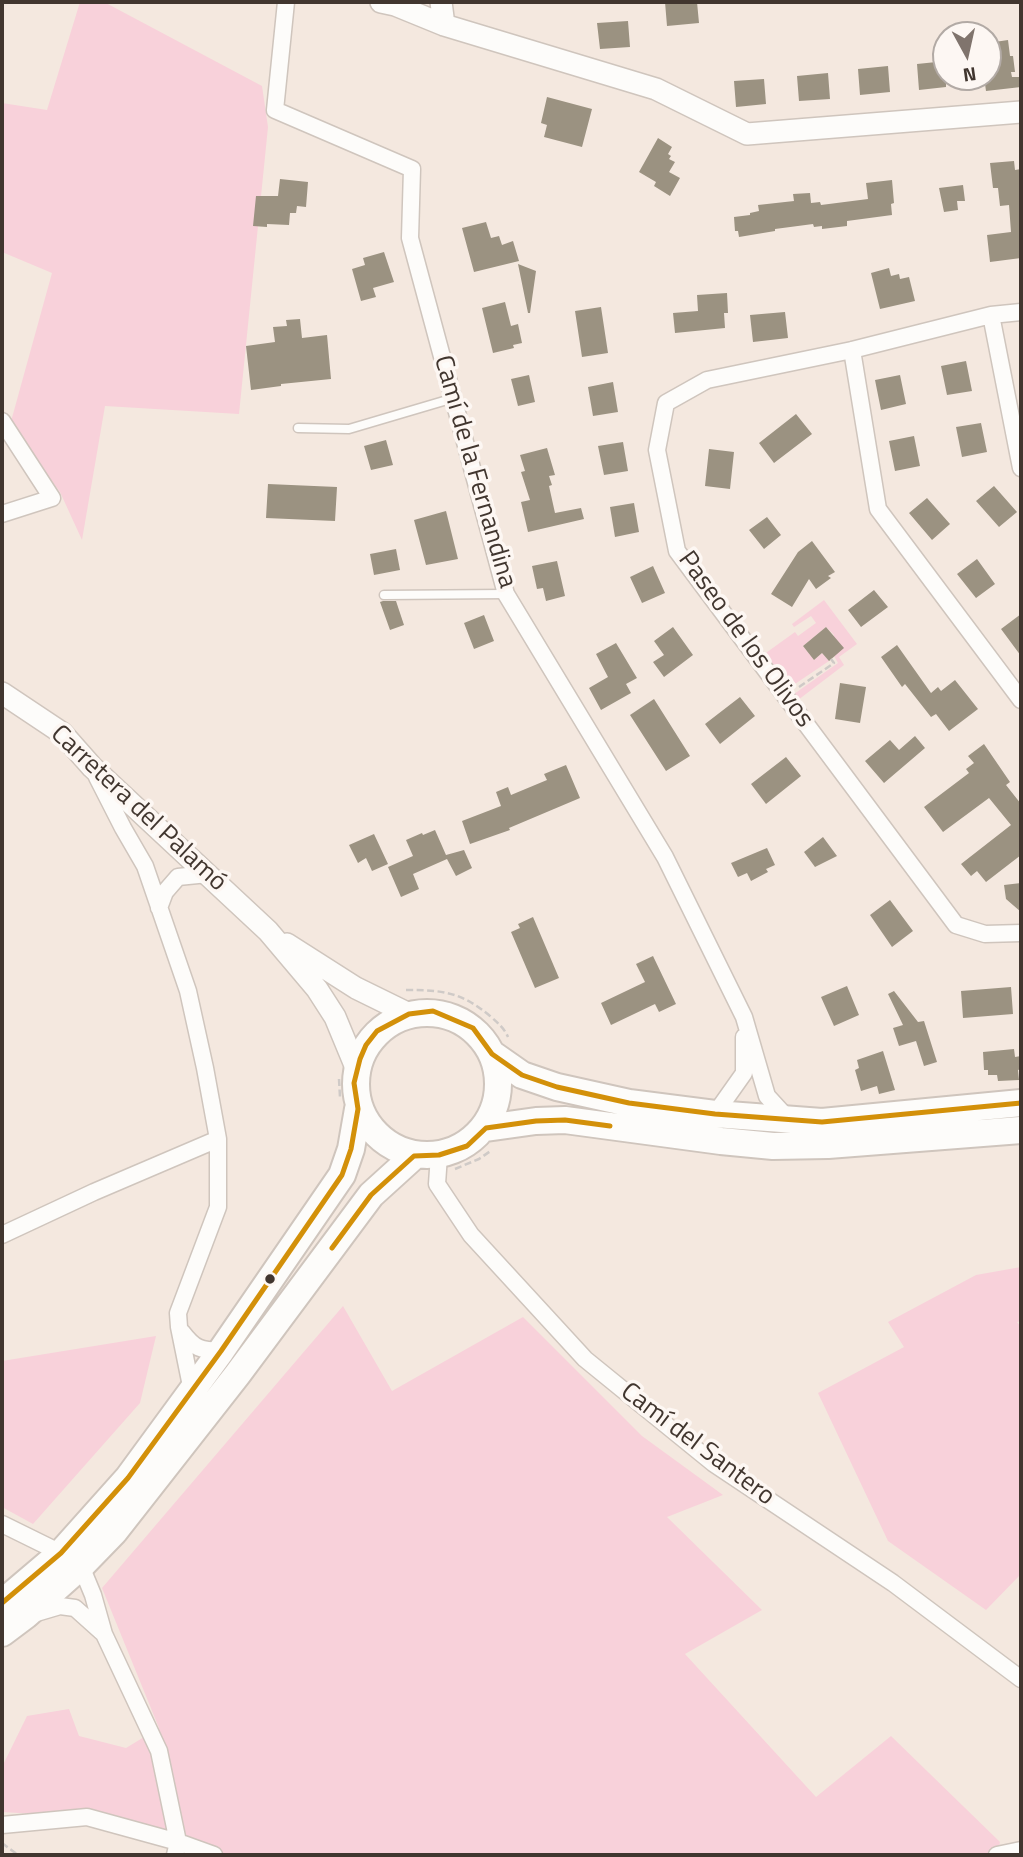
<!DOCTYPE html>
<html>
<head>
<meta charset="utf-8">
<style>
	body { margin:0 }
	#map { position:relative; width:1023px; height:1857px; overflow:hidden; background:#f4e8df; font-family:"Titillium Web",sans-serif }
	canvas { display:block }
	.frame { position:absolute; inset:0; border:4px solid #41362f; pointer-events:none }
	.north { position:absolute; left:932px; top:21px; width:70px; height:70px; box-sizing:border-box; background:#fdf7f3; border:2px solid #b2aaa5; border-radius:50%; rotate:172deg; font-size:19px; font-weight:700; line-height:28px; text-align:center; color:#41362f }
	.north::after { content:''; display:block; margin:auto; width:24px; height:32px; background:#80746d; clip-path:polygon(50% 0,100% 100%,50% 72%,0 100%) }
</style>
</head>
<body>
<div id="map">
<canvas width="1023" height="1857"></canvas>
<div class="frame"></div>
<div class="north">N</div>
</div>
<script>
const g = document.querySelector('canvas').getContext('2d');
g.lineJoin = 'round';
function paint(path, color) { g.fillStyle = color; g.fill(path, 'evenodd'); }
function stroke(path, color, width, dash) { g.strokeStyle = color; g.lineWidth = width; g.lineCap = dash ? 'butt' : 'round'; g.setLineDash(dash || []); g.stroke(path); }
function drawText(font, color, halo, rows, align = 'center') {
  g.font = font + ' "Titillium Web",sans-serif'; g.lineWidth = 7; g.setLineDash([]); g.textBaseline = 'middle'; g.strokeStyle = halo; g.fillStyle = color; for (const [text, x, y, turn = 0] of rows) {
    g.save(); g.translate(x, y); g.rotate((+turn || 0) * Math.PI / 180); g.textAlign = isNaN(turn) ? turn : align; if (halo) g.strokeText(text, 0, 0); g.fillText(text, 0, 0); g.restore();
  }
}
paint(new Path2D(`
	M80 2H104L262 86 268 127 239 414 105 406 82 540 60 492 10 425 52 273 2 252V103L47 110Z
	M824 600 857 644 839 657 844 665 798 700 794 694 838 663 834 656 832 637 834 635 826 627 803 646 814 660 822 653 829 661 789 688 763 655 795 632 798 636 816 623 811 616 794 627 792 624Z
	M1021 1267V1321L1017 1322 1021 1327V1574L986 1610 888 1541 818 1393 904 1347 888 1322 976 1275Z
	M343 1306 392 1391 523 1317 642 1436 723 1495 667 1517 762 1610 685 1654 816 1797 891 1736 1000 1842 997 1855H172L178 1843 87 1817 2 1812V1767L27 1716 69 1709 79 1736 126 1748 159 1728 102 1588Z
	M156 1336 140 1403 33 1524 2 1507V1361Z`), '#f8d1da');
paint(new Path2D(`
	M665 2H697L699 23 667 26Z
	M628 21 630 47 600 49 597 23Z
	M1008 40 1010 56H1013L1015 72H1011L1012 77H1021V87L986 91 984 77H988V43Z
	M946 61V87L919 90 917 64Z
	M888 66 890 92 860 95 858 69Z
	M828 73 830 99 799 101 797 76Z
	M764 79 766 104 736 107 734 81Z
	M547 97 592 109 582 147 544 137 547 125 541 123Z
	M658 138 672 147 668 154 671 156 669 159 675 162 669 172 680 178 670 196 654 186 656 182 639 172Z
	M1014 161 1015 170 1021 169V258L990 262 987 235 1011 232 1009 205 1000 206 998 188H993L990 163Z
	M280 179 308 182 306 207 297 206 296 213H290L289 225 267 224V227L253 226 256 196H278Z
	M892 180 894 203 891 204 892 215 847 221V226L822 229V226L814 227 813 224 775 229V231L739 237 738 231H735L734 217 750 215V213L759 211 758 205 794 201 793 194 810 193 811 203 820 202 821 205 868 199 866 183Z
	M963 185 965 201H957L958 210 944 212 939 188Z
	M486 222 491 238 499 236 502 245 513 241 519 261 474 272 462 228Z
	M384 252 394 282 373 288 376 297 361 301 352 269 365 265 363 258Z
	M518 264 536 271 530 313H528Z
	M889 268 891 276 899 274 900 279 909 277 915 301 880 309 871 273Z
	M727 293 728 313H724L725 328 675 333 673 313 698 311 697 295Z
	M505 302 511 326 518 324 522 343 513 345 514 348 493 353 482 308Z
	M601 307 608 353 582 357 575 311Z
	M785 312 788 338 753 342 750 315Z
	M300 319 302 338 327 335 331 379 281 384V386L251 390 246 346 275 342 273 327 287 326 286 320Z
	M966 361 972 391 947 395 941 366Z
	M529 375 535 402 518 406 511 379Z
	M900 375 906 404 881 410 875 380Z
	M613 382 618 412 593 416 588 387Z
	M796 414 812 434 774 463 759 443Z
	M981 423 987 452 962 457 956 427Z
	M914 436 920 466 895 471 889 441Z
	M386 440 393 465 371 470 364 446Z
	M623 442 628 471 604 475 598 446Z
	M547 448 555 475 549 476 552 485 549 486 555 513 581 508 584 519 528 532 521 502 530 500 521 472 525 471 520 455Z
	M709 449 734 452 730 489 705 486Z
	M268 484 337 487 335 521 266 518Z
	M994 486 1017 512 999 527 976 501Z
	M927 498 950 524 932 540 909 513Z
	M634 503 639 532 615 537 610 507Z
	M446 511 458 559 426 565 414 520Z
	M767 517 781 535 764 549 749 530Z
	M812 541 835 572 828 576 831 578 816 589 809 579 792 607 771 594 798 552Z
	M396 549 400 570 374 575 370 554Z
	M977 559 995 584 976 598 957 574Z
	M557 561 565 596 546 601 543 588 537 589 532 566Z
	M653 566 665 593 642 603 630 577Z
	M874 590 888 607 861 627 848 610Z
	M383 601H396L404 625 390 630 380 602Z
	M1021 614V656L1001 629Z
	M484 615 494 641 474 649 464 623Z
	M673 627 693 655 664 677 653 662 664 655 654 641Z
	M826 627 844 648 829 661 822 653 814 660 803 646Z
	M616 643 637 678 626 684 631 693 601 710 589 688 608 677 596 654Z
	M897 645 931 693 938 687 941 691 955 680 978 709 949 731 936 714 931 717 905 684 902 687 881 657Z
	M840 683 866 687 860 723 835 719Z
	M740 697 755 716 720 744 705 724Z
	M654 699 690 756 666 771 630 715Z
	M915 736 925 748 884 783 865 761 890 740 899 750Z
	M984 744 1010 782 1006 785 1021 804V855L986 882 977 871 971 876 961 864 1011 825 989 798 943 832 924 807 969 773 966 769 974 763 968 756Z
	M786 757 801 776 766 804 751 784Z
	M566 765 580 798 509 828 510 830 470 844 462 821 501 806 496 792 508 787 511 795 547 780 544 774Z
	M435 830 446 855 464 850 472 868 456 876 447 859 413 874 419 889 401 897 388 867 413 856 406 840 422 833 423 835Z
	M374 834 388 864 372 871 366 858 358 863 349 845Z
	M823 837 837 856 815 867 804 852Z
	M767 848 775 865 766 869 768 872 751 881 747 873 738 877 731 863Z
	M1021 883V912L1006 899 1004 885Z
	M890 900 913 931 892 947 870 915Z
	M533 917 559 978 535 988 511 932 520 928 518 924Z
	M653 956 676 1004 659 1012 655 1004 611 1025 601 1003 645 982 636 964Z
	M847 986 859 1015 834 1026 821 997Z
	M1011 987 1013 1014 963 1018 961 991Z
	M894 991 918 1022 924 1021 937 1062 924 1066 916 1041 899 1046 893 1028 903 1025 888 994Z
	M1014 1049 1015 1057 1021 1056V1069L1018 1070 1019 1080 998 1081 997 1075H988V1070H984L983 1052Z
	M883 1051 895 1090 879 1094 877 1086 861 1091 855 1070 859 1068 857 1060Z`), '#9b9281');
const service = new Path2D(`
	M298 428 349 429 454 398
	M384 595 506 594`);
const minor = new Path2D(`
	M286 2 275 110 412 169 410 238 506 594 665 857 744 1017 767 1096 789 1120
	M1021 312 991 315 852 350 707 380 666 403 657 450 677 551 956 925 985 934 1021 933
	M991 315 1021 468
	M852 350 878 509 1021 700
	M2 421 52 498 2 514
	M97 777 123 828 145 866 188 991 205 1068 218 1139V1207L178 1313 179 1327 192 1391
	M159 908 165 892 178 877 208 874
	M715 1114 744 1073V1037
	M439 1155 437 1184 471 1235 585 1359 713 1463 893 1583 1021 1679
	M2 1235 94 1192 218 1139
	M182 1332C195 1349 200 1350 221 1351
	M2 1524 61 1553
	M81 1566 93 1595 104 1634 159 1751 178 1842 175 1855
	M33 1614 60 1606 75 1608 104 1634
	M2 1825 87 1817 178 1842 214 1855
	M997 1855 1021 1850`);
const tertiary = new Path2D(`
	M381 2 395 5 444 25 656 89 747 134 1021 112
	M441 2 444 25
	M2 693 62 733 92 767 268 931 317 989 335 1017 357 1070
	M287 944 356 988 409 1014`);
const primary = new Path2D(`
	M356 1084a71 71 0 1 1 142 0a71 71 0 1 1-142 0Z
	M492 1054 522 1075 557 1087 629 1103 715 1114 822 1122 1021 1103
	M486 1128 536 1121 565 1120 721 1141 773 1146 828 1145 1021 1130
	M2 1603 61 1553 128 1478 221 1351 342 1175 351 1149 358 1109
	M2 1633 26 1615 81 1566 114 1532 237 1375 371 1195 414 1156`);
stroke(service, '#cfc5bd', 11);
stroke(minor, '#cfc5bd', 19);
stroke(tertiary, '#cfc5bd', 24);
stroke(primary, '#cfc5bd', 30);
stroke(new Path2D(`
	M799 687 834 663 831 659
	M406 990C443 990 461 992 490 1016 498 1023 504 1028 508 1037
	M339 1079 340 1097
	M455 1169 479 1159 492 1150
	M2 1843 18 1855`), '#cfcac7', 2.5, [7, 3.5]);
stroke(service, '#fdfcfa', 8);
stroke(minor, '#fdfcfa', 16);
stroke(tertiary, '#fdfcfa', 21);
stroke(primary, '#fdfcfa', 26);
stroke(new Path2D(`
	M332 1248 371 1195 414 1156 439 1155 467 1146 486 1128 536 1121 565 1120 610 1126
	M2 1603 61 1553 128 1478 221 1351 342 1175 351 1149 358 1109 354 1083 360 1059 366 1045 377 1031 409 1014 433 1011 473 1028 492 1054 522 1075 557 1087 629 1103 715 1114 822 1122 1021 1103`), '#d39009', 5);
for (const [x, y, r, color] of [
	[270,1279,6,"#41362f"]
]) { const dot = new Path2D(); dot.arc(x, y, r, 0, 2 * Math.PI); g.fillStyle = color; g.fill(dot); stroke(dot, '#fdf7f3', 2.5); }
drawText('26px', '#41362f', '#fdf7f3', [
	["Camí de la Fernandina",474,472,74],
	["Paseo de los Olivos",745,640,54],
	["Carretera del Palamó",138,809,43],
	["Camí del Santero",697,1445,37]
]);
</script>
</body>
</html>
